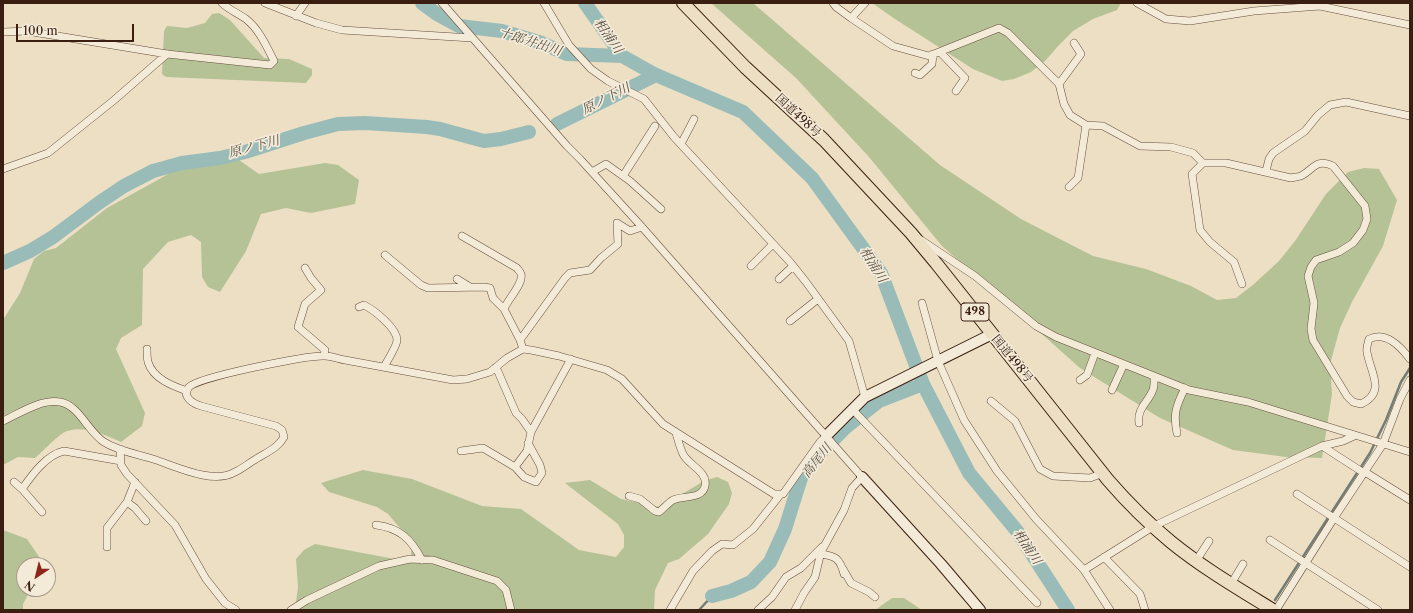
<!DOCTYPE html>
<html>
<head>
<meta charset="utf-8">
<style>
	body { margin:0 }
	#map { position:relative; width:1413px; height:613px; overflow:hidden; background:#ecdfc3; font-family:"Libre Caslon Text",serif }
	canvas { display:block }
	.frame { position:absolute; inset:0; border:4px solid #3a1e11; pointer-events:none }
	.north { position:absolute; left:16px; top:557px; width:40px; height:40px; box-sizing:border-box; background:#f3ead8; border:1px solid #a99888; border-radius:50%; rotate:215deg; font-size:11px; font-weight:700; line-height:16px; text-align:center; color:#3a1e11 }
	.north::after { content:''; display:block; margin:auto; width:14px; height:18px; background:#8f2418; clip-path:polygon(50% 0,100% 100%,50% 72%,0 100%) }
	.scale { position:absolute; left:16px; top:24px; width:118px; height:18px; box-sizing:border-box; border:2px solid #3a1e11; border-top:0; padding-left:5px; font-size:12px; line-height:14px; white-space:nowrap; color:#3a1e11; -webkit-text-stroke:3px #f3ead8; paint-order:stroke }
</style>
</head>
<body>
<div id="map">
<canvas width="1413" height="613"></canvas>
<div class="frame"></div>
<div class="north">N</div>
<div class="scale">100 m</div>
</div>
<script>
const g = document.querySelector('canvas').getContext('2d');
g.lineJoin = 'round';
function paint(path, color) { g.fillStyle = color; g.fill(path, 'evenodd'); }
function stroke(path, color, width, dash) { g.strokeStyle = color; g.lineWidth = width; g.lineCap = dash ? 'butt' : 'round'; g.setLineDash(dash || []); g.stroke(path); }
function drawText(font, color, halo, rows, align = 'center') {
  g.font = font + ' "Libre Caslon Text","Noto Serif JP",serif'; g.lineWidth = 3.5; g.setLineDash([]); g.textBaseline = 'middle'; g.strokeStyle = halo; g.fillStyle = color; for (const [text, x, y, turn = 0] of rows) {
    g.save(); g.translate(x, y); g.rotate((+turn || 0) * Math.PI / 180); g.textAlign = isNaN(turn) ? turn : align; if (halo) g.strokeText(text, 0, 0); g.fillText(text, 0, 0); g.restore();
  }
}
paint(new Path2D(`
	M711 3H753L940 165 1021 219 1093 256 1146 269 1191 286 1217 300 1236 298 1254 284 1279 261 1295 241 1326 194 1348 172 1364 168 1379 169 1397 200 1383 246 1352 302 1340 328 1330 364 1332 394 1322 458 1286 457 1233 450 1160 418 1080 368 1009 305 942 246 869 157 796 78Z
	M872 3H1121L1117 10 1093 19 1073 31 1059 45 1046 60 1031 72 1014 79 1002 81 973 69 895 19Z
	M219 13 230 20 264 58 289 59 312 69V75L306 83 166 77 162 74 164 31 167 26 187 28 205 23 212 14Z
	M239 160 259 174 325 163 338 165 359 180 355 204 311 213 286 208 261 214 246 251 220 292 208 287 202 277 201 242 191 235 168 242 143 269 142 325 121 338 116 349 145 413 142 426 121 442C106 435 79 423 63 433 53 440 44 450 35 458L18 457 3 465V320L20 293 34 259 44 251 56 248 107 208 190 162Z
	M363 470 412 479 482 506 521 509 579 550 616 557 624 547V535L618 524 565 483 590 480 621 499 660 507 704 481 717 477 728 482 732 493 729 504 708 534 679 559 668 563 655 590 654 610H295L298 587 296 559 304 550 315 544 400 560 411 555 412 542 388 514 377 507 329 492 321 483Z
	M3 530 27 539 42 561V565H24V589H31L23 604V610H3Z
	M892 598H904L922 610H875Z`), '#b5c296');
stroke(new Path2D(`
	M1275 600 1370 453 1386 420 1401 382 1410 368
	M699 610 712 596`), '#737d75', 2.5);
stroke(new Path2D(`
	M422 3 437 14 459 26 502 31 539 42 567 54 622 56
	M585 3 622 56 656 75 743 112 812 178 881 273 923 384 969 473 1017 531 1068 610
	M557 124 656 75
	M3 263 30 251 53 237 100 202 124 186 153 171 182 163 220 158 245 152 304 133 338 124 365 123 427 127 440 129 484 141 501 139 529 132
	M712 596 731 591 751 582 770 562 785 529 801 478 817 456 846 427 879 401 923 384`), '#99bcb8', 14);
const street = new Path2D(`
	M265 3 316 23 342 30 472 38
	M442 3 567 146 580 159 642 227 862 477 852 488 844 510 821 552 815 577 804 593 795 610
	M544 3 569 45 591 69 608 81 644 99 674 137 790 262 806 282 849 341 865 397
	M833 3 836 7 851 18 893 46 929 56 999 28 1008 33 1059 84 1064 104 1070 115 1086 125 1103 126 1140 146 1171 147 1193 153 1203 163
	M1137 3 1166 19 1190 21 1254 11 1320 6 1410 25
	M296 16 305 3
	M851 18 865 3
	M3 32 27 31 167 54 270 65 274 61C267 47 259 29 246 19 238 13 229 10 222 3
	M940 52 965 78 956 91
	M915 73 920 75 932 64 933 54
	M1059 84 1081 54 1074 43
	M681 144 694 119
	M3 169 48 153 113 101 167 54
	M1266 171 1269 159 1273 153 1305 131 1318 115 1330 105 1346 102 1410 116
	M592 172 606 164 630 181 661 209
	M623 176 655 126
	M1069 187 1078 178 1086 125
	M462 236 517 268C518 270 520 271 521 274 524 283 508 299 504 309L520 340
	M921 240 975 276 1036 326 1056 337 1189 390 1248 402 1410 452
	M385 255 421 285 428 288 484 287 490 288 493 298 504 309
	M751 266 773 244
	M305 268 311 278 321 290 305 304 298 327 325 350 324 356
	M457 279 470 287
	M779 279 793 266
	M1242 284 1234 262 1210 242 1200 230 1192 174 1203 163H1226L1291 178C1294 177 1298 177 1301 176 1314 169 1316 158 1333 166L1365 206 1367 219 1363 230 1353 243 1339 252 1316 260 1311 267 1308 276 1314 303 1311 329 1313 340 1347 396 1353 402 1361 404C1387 392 1370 372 1367 352 1366 348 1368 343 1369 339 1386 331 1400 346 1410 359
	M922 303 938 361 964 420 997 471 1036 519 1084 570 1110 610
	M359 307 364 305C374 310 397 328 397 340 397 346 387 361 384 367
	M790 321 818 299
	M147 349C147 353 147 358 148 362 153 379 173 386 187 391
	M523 349 520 340 565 278 570 273 590 270 601 258 618 244 617 223 630 231 642 227
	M496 367 516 413 522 419 531 432 571 359
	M1080 380 1087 375 1095 353
	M1112 390 1124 364
	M991 401 1015 421 1040 469 1053 476 1090 478 1103 473
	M852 409 1037 603
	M3 421C20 413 41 399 60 402 79 405 88 432 104 442 118 451 137 454 153 459 175 466 213 485 235 472 242 469 249 463 256 459 267 452 278 448 284 437L282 430 276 426 201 406C194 404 181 397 189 387 198 377 308 355 325 356 331 356 339 359 345 360 381 367 417 373 453 380L467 379 490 372 507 358 523 349 531 350 559 356 607 370 622 379 663 424 774 494H783L820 442 826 436
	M1139 423C1137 409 1147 403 1152 392 1155 387 1154 381 1154 376
	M1177 433C1173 414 1176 406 1185 388
	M1322 446 1364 473
	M120 449 121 465 127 474 175 525 206 579 225 603 236 610
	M461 451 483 448 515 467 527 451 531 432
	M515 467 524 477 536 482 542 473 540 465 528 443
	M1365 472 1410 500
	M14 482 22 489
	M1297 494 1410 567
	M629 496 640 499 655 511 659 512C664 508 668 503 673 500 683 495 702 500 705 486 708 471 688 465 683 454 680 448 678 440 676 433
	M127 502 135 508 146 521
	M42 512 22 489C32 475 46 455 64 451L121 461
	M376 525C400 528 411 539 422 560
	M1270 540 1378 610
	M107 547V528L127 502 135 482
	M821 554C835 556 840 558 844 574
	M1104 557 1140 594 1145 610
	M1196 561 1209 541
	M843 569 851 583 869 592 875 597
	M1084 570 1154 526 1322 446 1343 441 1354 436
	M1231 584 1243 564
	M291 610 307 600 379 566 410 559 433 560 497 581 506 590 511 610
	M670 610 693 571 712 551 722 544 733 545 753 529 780 495
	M758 610 772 597 786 577 801 568 822 547
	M1276 610 1334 518 1383 444 1400 399 1410 380`);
const secondary = new Path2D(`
	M826 436 865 397 992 334
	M862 477 941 564 980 610`);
const highway = new Path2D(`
	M683 3 745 67 824 140 911 233 936 263 1108 480C1127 502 1148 523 1171 542 1203 568 1239 589 1273 610`);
stroke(street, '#664e3e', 8);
stroke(secondary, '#3a1e11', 12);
stroke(highway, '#3a1e11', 14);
stroke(street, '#f3ead8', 7);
stroke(secondary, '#f3ead8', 10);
stroke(highway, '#ecdfc3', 12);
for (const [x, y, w] of [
	[975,312,28]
]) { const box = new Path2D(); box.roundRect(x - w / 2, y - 9, w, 18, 3); g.fillStyle = '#f3ead8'; g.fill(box); stroke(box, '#3a1e11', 1); }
drawText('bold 11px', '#3a1e11', null, [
	["498",975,312]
]);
drawText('12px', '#3a1e11', '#f3ead8', [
	["国道498号",798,116,43],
	["国道498号",1012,359,51]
]);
drawText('italic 13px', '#564d43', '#f3ead8', [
	["相浦川",608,36,55],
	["十郎井出川",530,42,18],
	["原ノ下川",606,99,-27],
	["原ノ下川",254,147,-15],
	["相浦川",873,265,58],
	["高尾川",817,461,-51],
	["相浦川",1027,547,56]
]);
</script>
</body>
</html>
